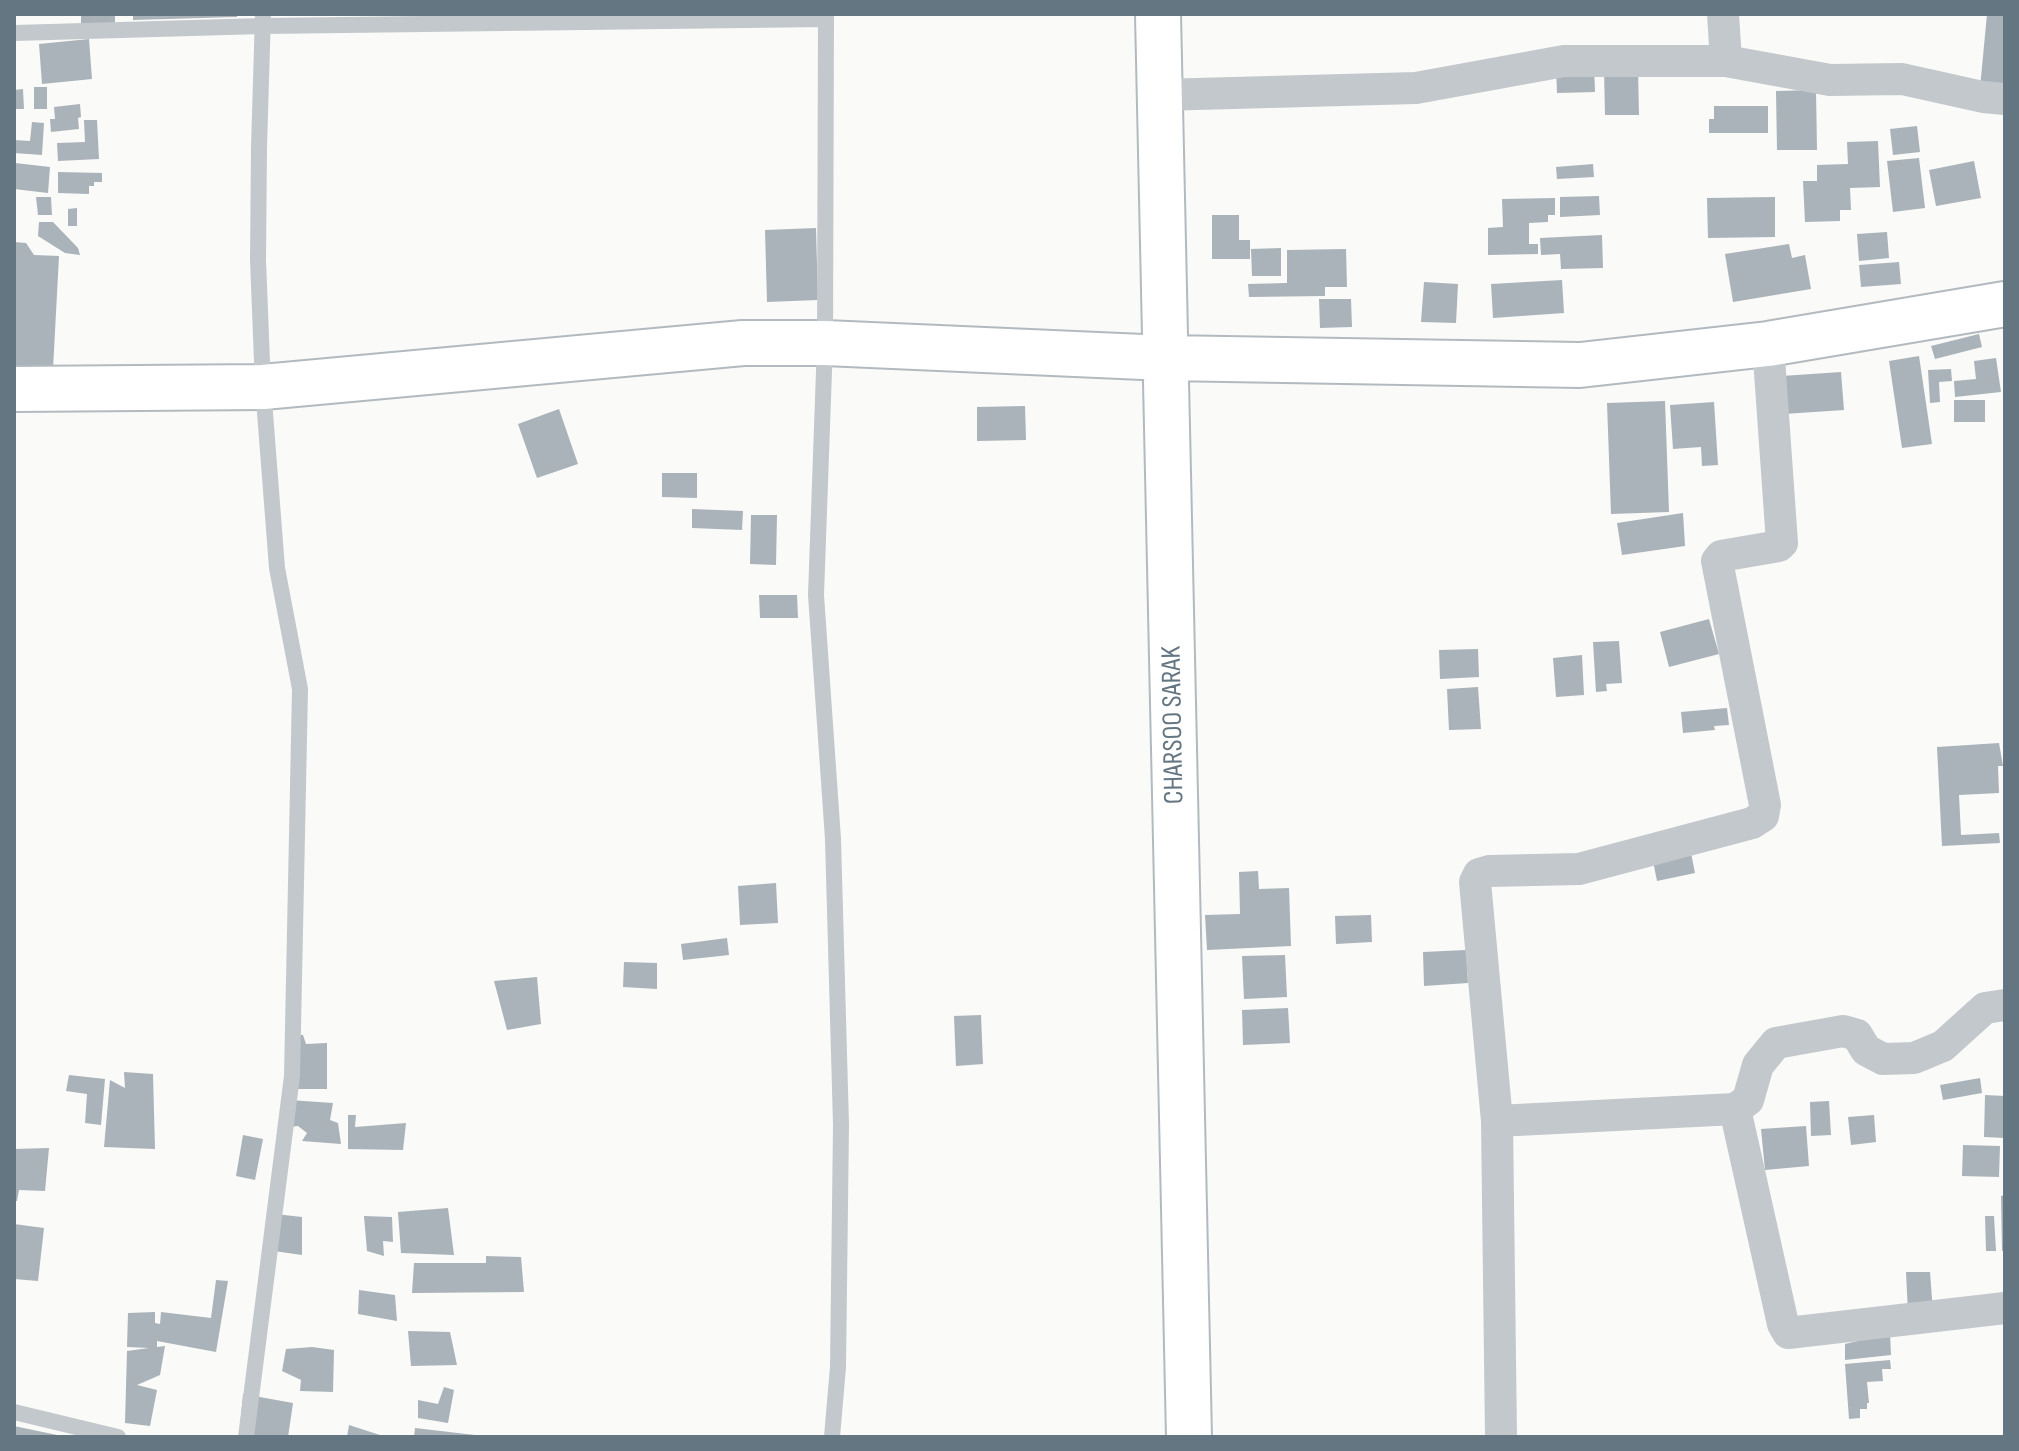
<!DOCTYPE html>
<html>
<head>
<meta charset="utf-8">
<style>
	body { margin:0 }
	#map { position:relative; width:2019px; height:1451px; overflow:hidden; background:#fafaf8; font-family:"Sofia Sans Condensed",sans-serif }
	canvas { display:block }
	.frame { position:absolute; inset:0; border:16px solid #657683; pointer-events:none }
</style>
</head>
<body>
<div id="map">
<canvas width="2019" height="1451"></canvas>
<div class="frame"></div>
</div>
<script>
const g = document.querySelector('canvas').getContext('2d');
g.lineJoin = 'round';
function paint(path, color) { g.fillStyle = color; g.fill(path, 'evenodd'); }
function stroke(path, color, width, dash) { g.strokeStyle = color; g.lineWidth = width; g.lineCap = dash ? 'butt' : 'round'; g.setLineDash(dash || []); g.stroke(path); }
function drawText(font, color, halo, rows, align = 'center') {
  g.font = font + ' "Sofia Sans Condensed",sans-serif'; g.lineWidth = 8; g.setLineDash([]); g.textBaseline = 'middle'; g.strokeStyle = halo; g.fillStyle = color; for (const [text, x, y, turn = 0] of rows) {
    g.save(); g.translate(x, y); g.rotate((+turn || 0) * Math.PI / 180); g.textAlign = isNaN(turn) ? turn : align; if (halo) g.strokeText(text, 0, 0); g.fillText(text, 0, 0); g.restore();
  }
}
paint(new Path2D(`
	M81 14H115V25H81Z
	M133 14H237V17L133 20Z
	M1987 14H2005V90L1980 88Z
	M89 39 92 79 42 84 39 44Z
	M1594 65 1595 92 1557 93 1556 67Z
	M1638 68 1639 115H1605L1604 69Z
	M34 87H47V109H34Z
	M23 89 24 109H14V90Z
	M1816 90 1817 150H1777L1776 91Z
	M80 104 81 117 78 118 79 129 51 132 50 119H55L54 107Z
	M1714 106H1768V133H1709V119H1714Z
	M84 120H97L99 159 58 161 57 143 85 142Z
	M32 122 44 123 42 155 14 153V140L30 141Z
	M1917 126 1920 152 1893 155 1890 129Z
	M1878 141 1880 187 1850 188 1851 210H1840V221L1805 222 1803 181H1817V165L1848 164 1847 142Z
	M1919 158 1925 208 1893 212 1887 161Z
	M1974 161 1981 198 1936 206 1929 170Z
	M15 163 50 167 48 193 14 189Z
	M1593 164 1594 177 1557 179 1556 167Z
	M58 172 102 173V182H94V186H89V194L58 193Z
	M1599 196 1600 215 1560 217V197Z
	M36 197H51L52 215H38Z
	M1775 197V237L1708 238 1707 198Z
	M1555 198V215H1548V222L1529 223V244H1538V254L1488 255V228L1503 227 1502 199Z
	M77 208V226H68V209Z
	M1212 215H1239V240H1250V259H1212Z
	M39 222H53L78 248 80 255 65 253 38 236Z
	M816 228 818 300 767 302 765 230Z
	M1887 232 1889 258 1859 261 1857 234Z
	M1602 235 1603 268 1561 269 1560 254 1541 255 1540 238Z
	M14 242 26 243 34 255 59 256 53 369 14 367Z
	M1789 244 1792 258 1805 255 1811 289 1733 302 1725 254Z
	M1281 248V276H1252L1251 249Z
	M1346 249 1347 287H1325V296L1249 297 1248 284 1287 283V250Z
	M1899 262 1901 284 1861 287 1859 265Z
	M1562 280 1564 313 1493 318 1491 284Z
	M1424 282 1458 284 1456 323 1421 322Z
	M1319 299H1351L1352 327 1320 328Z
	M1979 334 1982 347 1935 359 1931 346Z
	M1919 356 1932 444 1902 448 1889 361Z
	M1996 358 2001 392 1955 397 1954 381 1976 379 1974 361Z
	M1951 369 1952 381 1939 382 1940 402 1930 403 1928 370Z
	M1841 372 1844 410 1784 414 1782 376Z
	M1954 400H1985V422H1954Z
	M1665 401 1669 512 1611 514 1607 403Z
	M1714 402 1718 465 1702 466 1701 447 1673 449 1670 405Z
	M1025 406 1026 440 977 441V407Z
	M559 409 578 464 537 478 518 424Z
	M662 473H697V498L662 497Z
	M692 509 743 511 742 530 692 528Z
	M1683 513 1685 546 1622 555 1617 523Z
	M751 515H777L776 565 750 564Z
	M759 595H797L798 618H760Z
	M1709 619 1719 654 1669 667 1660 632Z
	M1619 641 1622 683 1606 684 1607 691 1596 692 1593 642Z
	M1478 649 1479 677 1440 679 1439 650Z
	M1582 655 1584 695 1556 697 1553 658Z
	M1478 687 1481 729 1449 730 1447 689Z
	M1727 708 1729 725 1714 726 1715 730 1683 733 1681 712Z
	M1999 743 2003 766H1998L1999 793 1959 795 1961 835 1999 833 2000 843 1942 846 1937 747Z
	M1690 848 1695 873 1657 881 1652 856Z
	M1258 871 1259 889 1289 888 1291 946 1207 950 1205 915 1240 914 1239 872Z
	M776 883 778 923 740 925 738 886Z
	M1371 915 1372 942 1336 944 1335 916Z
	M727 938 729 955 683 960 681 944Z
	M1466 950 1468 983 1424 986 1423 952Z
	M1285 955 1287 997 1244 999 1242 956Z
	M624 962 657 963V989L623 987Z
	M537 977 541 1024 507 1030 494 981Z
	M1288 1008 1290 1043 1243 1045 1242 1010Z
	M981 1015 983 1064 956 1066 954 1016Z
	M296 1035H303L306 1044 327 1043V1089H295Z
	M124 1072 153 1074 155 1149 104 1147 110 1080 125 1088Z
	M69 1075 105 1079 101 1125 85 1123 87 1094 66 1091Z
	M1980 1078 1982 1093 1943 1100 1940 1085Z
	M1985 1095 2005 1096V1138L1984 1137Z
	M289 1100 333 1103 330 1120 338 1123 341 1144 302 1141 307 1133 298 1126 289 1127Z
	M1829 1101 1831 1135 1811 1136 1810 1102Z
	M348 1115H356L355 1127 406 1123 403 1150 348 1149Z
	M1874 1115 1876 1142 1851 1145 1848 1117Z
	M1806 1126 1809 1166 1765 1170 1761 1129Z
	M243 1135 263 1139 255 1180 236 1176Z
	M1963 1145 2000 1146 1999 1177 1962 1176Z
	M49 1148 45 1191 19 1190 17 1201H14V1149Z
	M2005 1195V1251H2002L2001 1196Z
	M448 1208 454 1255 401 1253 398 1212Z
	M275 1214 302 1217V1255L274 1251Z
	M364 1216 392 1217 393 1242 383 1241 384 1256 367 1251Z
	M1985 1216H1994L1996 1251H1986Z
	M14 1224 44 1228 38 1281 14 1279Z
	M486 1256 521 1257 524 1292 412 1293 414 1263H486Z
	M1906 1272H1930L1933 1312 1908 1313Z
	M216 1280 228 1281 216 1352 157 1341V1347L165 1346 160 1375 137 1385 157 1390 150 1426 125 1423 127 1351 149 1348 127 1347 128 1313 155 1312V1323L160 1324 161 1312 211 1318Z
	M359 1290 395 1295 397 1321 358 1314Z
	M408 1331 450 1332 457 1365 411 1366Z
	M1890 1333 1891 1355 1845 1360V1344Z
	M312 1347 334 1350 333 1392 300 1391 301 1380 282 1371 286 1349Z
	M1890 1360 1891 1369H1882L1883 1381 1867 1382 1869 1403H1867V1409H1860V1418L1849 1419 1845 1364Z
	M444 1387 454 1390 448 1423 418 1418V1400L438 1404Z
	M243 1394 293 1403 288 1437H239Z
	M349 1425 383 1436V1437H347Z
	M14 1426 62 1436V1437H14Z
	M415 1428 475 1435V1437H414Z`), '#aab3b9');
const secondary = new Path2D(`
	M1158 14 1189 1437
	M14 389 263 387 743 343H825L1166 358 1580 365 1768 344 2005 304`);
stroke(secondary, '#b3babf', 48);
stroke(new Path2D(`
	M826 14 825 343 816 595 833 839 841 1125 838 1367 832 1437
	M14 33 263 26 826 19
	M14 1412 118 1437
	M246 1437 292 1076 300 689 277 568 263 387 258 260 259 147 263 14`), '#c3c8cc', 16);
stroke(new Path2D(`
	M1723 14 1726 61
	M1160 95 1416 88 1564 61H1726L1830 80 1902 79 1983 97 2005 99
	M1735 1109 1783 1324 1788 1333 2005 1308
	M1497 1121 1735 1109 1748 1100 1758 1065 1776 1043 1843 1031 1857 1035 1866 1050 1883 1059 1914 1058 1943 1046 1985 1008 2005 1005
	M1501 1437 1497 1121 1475 882 1479 874 1489 871 1579 869 1752 823 1763 816 1765 805 1717 561 1721 556 1779 546 1782 543 1768 344`), '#c3c8cc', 32);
stroke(secondary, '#fff', 44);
drawText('28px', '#657683', '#fff', [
	["CHARSOO SARAK",1174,725,-91]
]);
</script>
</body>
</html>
